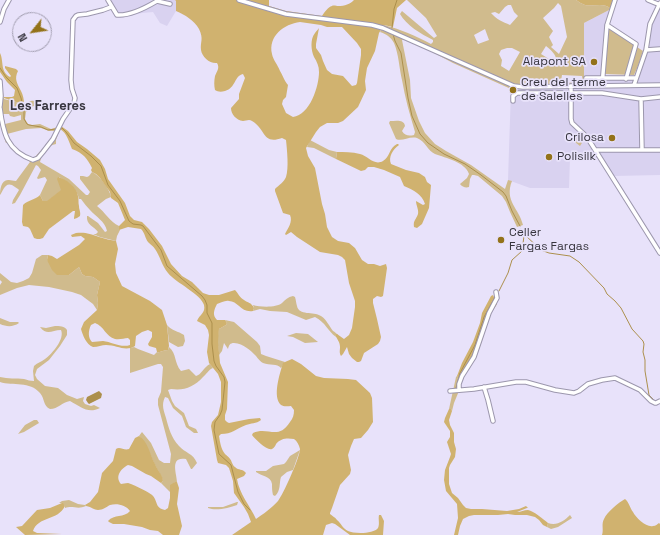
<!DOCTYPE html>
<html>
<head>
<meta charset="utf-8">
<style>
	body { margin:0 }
	#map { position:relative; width:660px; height:535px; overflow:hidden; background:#e8e2fa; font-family:"Space Grotesk",sans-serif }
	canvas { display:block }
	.north { position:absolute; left:12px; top:12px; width:40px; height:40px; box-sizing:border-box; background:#e8e2fa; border:1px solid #a19daf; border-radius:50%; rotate:240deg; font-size:11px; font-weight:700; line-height:16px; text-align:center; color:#37353e }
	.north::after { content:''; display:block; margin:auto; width:14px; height:18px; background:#937219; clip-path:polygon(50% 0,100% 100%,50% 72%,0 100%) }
</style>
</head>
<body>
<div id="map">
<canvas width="660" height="535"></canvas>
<div class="north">N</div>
</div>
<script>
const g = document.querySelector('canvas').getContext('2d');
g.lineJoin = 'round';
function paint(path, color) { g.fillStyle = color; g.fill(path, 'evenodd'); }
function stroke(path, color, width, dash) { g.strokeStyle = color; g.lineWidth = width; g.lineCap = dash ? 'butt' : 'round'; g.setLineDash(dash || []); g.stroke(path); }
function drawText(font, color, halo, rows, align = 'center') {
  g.font = font + ' "Space Grotesk",sans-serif'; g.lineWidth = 3.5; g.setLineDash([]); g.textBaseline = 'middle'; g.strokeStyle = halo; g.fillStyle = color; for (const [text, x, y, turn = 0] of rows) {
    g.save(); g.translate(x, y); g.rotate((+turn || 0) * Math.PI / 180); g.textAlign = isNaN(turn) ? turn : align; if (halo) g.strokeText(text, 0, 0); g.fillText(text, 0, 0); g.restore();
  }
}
paint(new Path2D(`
	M111 0H175L176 1V11L167 26 160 23 153 12 142 13 120 18 113 6Z
	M660 1V175L614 176 602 158H570L569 188H530L508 180 511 89 584 87V23L611 9 602 76H635L644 51 649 26Z`), '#d9d2f0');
paint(new Path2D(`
	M407 0H576C579 2 582 4 585 5 593 7 604 2 611 9L584 23V87L511 89 453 63 421 46 404 39 402 40 410 80 411 98 419 121 425 133 435 144 446 151 471 165 505 189 508 180 512 181C504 201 519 208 523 225L517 227 510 212 506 202 502 196 478 176 474 175H472L470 179 469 187C466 188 462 187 460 184L467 178 469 174C465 162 446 158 435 154 428 151 425 141 417 138 409 136 402 142 396 139L389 123 390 121C396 121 404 119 405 126L402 131C405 136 409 136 414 135L415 132C410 115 405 98 402 80 399 68 399 55 394 43 391 37 386 34 380 32L384 25C400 29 416 36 431 44L433 42V40C421 34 406 25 400 14L402 11 434 38 437 36 426 18ZM558 3 561 6 567 37 559 54 551 47 553 45 549 37 553 31 543 18 554 8ZM508 5H511L514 12 518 16 510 25C503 22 496 19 491 13L495 12 499 14 505 7ZM485 29 489 40 478 44 474 35ZM546 46C554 53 556 54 557 64L541 54ZM507 48H512L520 52 509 71 501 66 502 60 499 54 501 50ZM562 75 582 76 583 82 563 83 561 81Z
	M610 29 643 51 638 66 634 75 604 74 608 31Z
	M0 80C3 85 3 94 4 99L16 102 20 104 22 102 23 103 25 106C29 99 35 100 41 104L40 106H34L29 108 28 111 26 112 25 119 28 124 32 125 40 124 51 129 61 126 56 140V144C48 145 42 154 40 162L69 179 86 195H88L90 192 80 179V176H83L87 177 89 176 92 172C99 175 110 189 111 197L106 199 97 206C105 212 110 222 119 226V229L120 230 117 236 116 241 100 237 93 234H96L98 232C94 226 86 225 87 216H88L98 223 105 232 107 231C105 221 96 217 90 210 87 207 84 203 81 199H79C77 188 68 182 59 177V182L62 190 48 201H43L40 195 47 180 45 177 38 179 37 178 41 170 38 166 36 165 20 195 15 203 12 204 13 200 19 190 18 189C16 188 14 186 12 185 5 182 3 191 0 195 0 190 1 179 9 180 11 180 13 181 16 181L30 162 15 151 8 143H6C0 128 1 97 0 80ZM3 114H9L10 116 14 117 21 115V120L5 124ZM41 128 49 131H54C54 136 51 141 46 144L45 146 34 158C22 155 12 146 7 134L26 129Z
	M576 133 578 135 579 133 585 138 580 146 571 139Z
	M310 140 329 150 337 152 336 159 314 148 307 147Z
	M42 255H48L47 260 69 275 79 267 82 274 85 276 93 277 100 282 97 295 98 303 97 310 93 304 81 295 72 292 49 287 29 285 17 288 0 295V285L2 282 0 280V273L11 282 17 283 23 281 29 278 32 273 36 259Z
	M293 296 295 297C296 300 296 303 297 306 299 316 313 311 321 316 327 320 329 326 333 331 335 332 336 333 338 335H335L336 337C327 330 326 323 315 317L306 320 287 312 270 311 260 309 253 311 254 308 253 305C260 307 276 308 282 303 285 300 288 297 293 296Z
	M0 318 10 322H18L19 323C13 327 7 327 0 324Z
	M225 320 234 322 257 342 260 346 261 354 266 356 285 362 281 368C277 363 270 366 263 363 261 362 258 359 256 356 250 350 244 344 234 343 230 343 229 345 228 349L224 343 222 351 219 355C218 346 217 338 219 329L226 325 227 323Z
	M167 325C172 331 178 331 184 335L185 341 183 346 178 347 169 342Z
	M55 326C59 326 65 326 67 330V335L60 346 49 360 37 369 35 375 37 379 45 386 58 388 67 395 77 399 84 397 83 401 85 404 91 406 94 405 100 408C88 414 81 407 70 401 62 402 58 409 50 409 43 406 45 399 40 393 30 381 13 386 0 382V377C8 379 16 378 24 379 28 380 30 381 34 381L33 371 34 366C37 363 41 362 45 359 52 354 65 339 61 330 52 330 47 336 40 327L46 328Z
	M296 333 308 334 318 342 305 343 293 337 287 336Z
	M134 347 138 349 154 355 157 352C160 353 164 350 168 350L169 347C177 354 174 363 181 371L189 369 196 376C201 375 204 367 210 364L213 368C208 370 207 374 203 377 194 387 184 391 171 389L168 390 172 401 175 406 184 413 189 426 196 429 198 433H194L186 427 182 416 173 408 168 398 165 397C161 405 164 411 166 418 169 429 171 437 179 446 185 453 193 453 197 463L192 469H191L186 459C169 456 177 474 177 482H175L171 488 170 492 161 483 163 481C161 473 157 470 154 463 150 454 147 445 140 437L139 436 142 432 151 443 159 460 164 463H170L171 454 158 405V399L161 392 163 367 161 364H158L130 373V348Z
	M459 375 460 376 461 386 454 403 452 411 451 409H449L456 377 457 376Z
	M34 420H37L39 423 24 432 18 434 25 425Z
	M300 450 293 470 287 472 281 477C279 483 281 491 275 496L273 495C272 491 272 488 272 484 271 476 261 476 256 472V471H266L273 466 284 464 286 462 290 456Z
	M69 500 78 504 85 505 86 506C77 510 73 505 65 508V506L62 503H59L62 501Z
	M237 502H238L237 505C229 508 216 511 208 508V507H223Z
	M570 515 572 518 558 527 551 529 547 527 548 523C557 526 564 521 570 515Z`), '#d0bb8d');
paint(new Path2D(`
	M175 0H269V6L286 11 322 16C324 13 328 7 332 6 333 5 337 6 338 6 345 6 350 4 354 0H406L397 8 393 27 384 25 379 33 375 51 367 68 365 81 366 90 358 107 343 121 338 123H327L320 127 316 132 306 148 308 156 315 168 322 204 325 214 327 227 332 237 338 241 349 243 355 248 362 260 368 264H374L380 266 386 264 387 268 383 296 381 297 377 296 373 299V303L377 319 381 337 380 341 378 344 364 353 361 361 359 362H357L352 358 349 354 347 347 343 354 341 356C339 352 340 351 340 347 340 342 337 339 335 335L337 334 344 339 349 335 352 328 355 307V301L349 283 345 260 342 257 338 255 320 252 297 237 291 232 286 235 285 234C288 228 293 222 290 215L283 213 275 191V189C279 185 284 182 286 177 289 168 287 150 286 140L282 138C262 145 266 129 252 121 249 119 246 121 243 121 236 120 231 114 231 108L239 99V94L245 78 243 74C234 76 236 88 225 91 221 92 218 92 215 90 214 86 214 81 215 76 217 71 220 68 217 63 210 64 202 57 201 50 200 42 204 39 199 29 194 20 185 15 176 11V1ZM300 22 321 25 327 27H342L357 43 361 49V55L357 83 356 85 352 86 343 76 332 74 327 70 323 61 321 55 316 48V44L319 28C318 30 316 31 315 33 310 39 311 50 314 57 317 62 319 66 319 72 319 86 310 115 293 117L286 113 282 104 283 100 286 97 288 85C284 80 283 76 280 71 278 65 273 60 272 54 268 36 284 24 300 22Z
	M576 0H613L611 9C604 2 593 7 585 5 582 4 579 2 576 0Z
	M0 53C4 61 0 72 10 77L11 76 5 68V66L16 69 18 71C14 79 17 83 21 91 23 95 24 99 24 104L22 102 21 104 16 102 4 98V97H12L14 96 15 90 7 82 0 72Z
	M61 126 68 131 77 142 87 149 100 160 105 169 108 179 125 203 130 216 134 220 142 222 149 229 162 246 171 264 182 276 192 282 203 293 209 295H219L235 290C238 293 240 298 244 300 248 303 251 302 254 308L253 311C241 313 238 301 229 301 225 300 221 303 217 304 214 310 212 315 217 320H225L227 323 226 325 219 329 218 342 220 363 228 382 227 409 225 415V420L227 422 229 423 249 419 260 418 261 420C256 424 251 423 246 425 236 429 232 434 221 434L219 436C220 442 221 449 225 454 226 455 230 458 230 459 232 461 232 465 235 467 239 471 242 468 246 473L244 476 237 479C239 493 250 506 256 519 262 515 273 507 278 501 283 495 300 457 300 449 299 445 297 441 294 439 287 438 281 438 276 444 276 445 274 448 272 449 267 451 255 439 252 435L253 433C268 426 278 441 290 422 293 418 294 415 294 410L291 406C288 406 284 407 281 405 272 397 280 373 283 363L285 362 292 359 301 364 316 376 324 378 348 379 356 380 370 393 372 398 373 422 368 430 361 438 354 439 351 446 348 455 351 470 350 474 340 485 332 508 330 513V514C332 516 335 517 337 520 341 523 343 529 348 531 354 534 374 534 378 528 380 524 378 519 379 515H381L384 521 383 535H350L335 524 332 523 326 525 323 535H232L251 522 248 514 244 507 234 493 233 481 229 468 226 465 218 463 217 460 211 426 212 422 218 415 221 402V382L218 374 209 363 207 352 209 335 208 330 205 325 197 321C199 315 206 313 204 305 201 294 176 283 168 273 162 266 160 256 155 249 153 246 151 245 148 242 145 238 145 233 141 229L128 227 119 230V226L125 220 118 203 111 198 110 192 100 178 96 174 92 172 91 170 92 168C87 158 83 153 72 149 69 142 67 133 60 129Z
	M397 144H398L399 145C393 149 388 157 391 164L406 170 419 173 425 177 427 182 431 185 429 208 422 224 417 228 414 227C413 220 416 220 418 214 419 210 416 205 416 201L423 205 425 204C422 194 413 190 404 186L400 177 384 170 374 167H368L365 170 361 171 336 159 337 152C344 152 352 152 360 154 368 156 374 166 383 161 390 157 389 148 397 144Z
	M58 177C66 179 77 187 78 196 79 199 78 203 79 206 79 210 81 212 80 216L77 218 74 219V218L75 211H73L49 229 43 238 40 239H37L34 238 30 229 28 227 23 226 22 222 23 205C28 200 35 200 40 195L43 201H47L61 190 57 179Z
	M76 233C86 232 90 234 99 237 105 239 111 240 116 241L118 249 115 264 116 273 122 286 150 301 162 310 167 325 169 346 168 350C164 350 160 353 157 352L156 348 149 346 148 344 152 337V332L148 330 142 332 136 336 135 346C125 352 117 345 106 345 102 345 98 347 93 347 86 344 83 336 81 329L84 322 97 310 98 303 97 295 100 282 93 277 85 276 82 274 79 267 69 275H57L52 270 47 260 48 255 52 256 57 259 79 245 85 239 81 236 72 237 71 235ZM95 323C104 326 106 337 115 339 120 340 124 338 128 338L130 340V345C121 348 112 342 103 341 99 341 96 342 92 342 88 338 88 331 91 325Z
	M493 295C494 298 497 301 497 304 496 306 490 314 489 318 485 330 474 378 457 376L462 363 473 342 480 323 482 313 491 296Z
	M449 409H451L452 411 449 420 450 425 454 433V442L456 449 455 457 450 465 449 468V484L452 493 458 498 463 505 466 508 471 509H482L507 511 519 509 526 506 528 508H527L517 512C521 512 524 510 528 510 534 511 543 519 548 523L547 527 543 525 539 520 535 517 527 515H515L508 514 498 515H474L469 516 463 519 460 526 458 535H454L458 518 457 504 446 491 444 480 445 470 450 457 451 454 447 442 450 437V431L444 422 445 418Z
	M139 436C148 441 150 455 155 464 157 470 163 475 163 481L161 483 151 476 146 474 132 466 128 465C120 469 115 477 121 484 123 484 125 483 128 483 132 484 151 493 153 496 158 502 155 508 165 510L168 508 170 498V485L175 482H177L179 488 177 504 182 526 179 535H163L158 531 150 530 142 527 124 524H113L109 522 108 521C114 514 124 518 130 511 126 505 117 503 110 505 106 507 103 510 98 510 94 510 92 507 86 506L85 505 90 502 98 492 102 473 113 461 116 449C120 446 124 451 129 449L135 438Z
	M625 499C629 502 630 508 633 512 636 518 647 528 653 526 656 526 657 524 659 523L660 524V535H602C604 530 601 524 604 519 607 512 618 503 625 499Z
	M62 503H63L65 506C58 521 38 516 33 531L37 533 62 534 25 535 16 527 22 526 37 510 50 508Z`), '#d0b26f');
paint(new Path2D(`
	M99 391 102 394 101 398 89 404 88 403 86 400 87 397Z`), '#ac8f4c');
stroke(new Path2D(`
	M392 28 394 9 397 0
	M393 34 395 41 401 53 408 98 412 116 420 134 428 143 444 154 465 164 481 175 503 192 506 196 512 211 520 226
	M0 68 6 77 17 88 21 98 24 111V119L27 124 29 125 41 127 48 130 56 129
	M59 128H62L66 132 74 143 91 156 101 166 108 185 120 201 129 221 133 224 141 225 143 226 161 250 167 266 202 296 205 300 207 305V313L212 323V344L214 361 216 366 224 377 225 382 222 410 220 415 215 422 214 430 219 454 231 465 238 492 244 504 250 510
	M521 229 525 235 541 250 549 253 570 256 579 262 604 288 607 294 615 301 621 308 632 329 643 341 644 344 643 352 645 360V371L649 395 655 401
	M499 291 508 273 512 260 522 251 524 236
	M456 388 460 373 475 345 484 317 495 297`), '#ac8f4c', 1);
const minor = new Path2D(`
	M108 0 117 15C129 16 147 7 157 1L170 4
	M239 0 286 14 372 25 383 28 514 86 523 87 660 85
	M648 0 660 5
	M0 22 4 9 9 0
	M607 25 636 44 626 79
	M646 50 660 49
	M586 78H636
	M0 81 1 96 0 106
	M634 85 646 50 650 24 660 3
	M571 86V119L572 123 587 137 660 253
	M602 86 607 25 615 0
	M641 99 642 150
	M513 101V96L517 93H602L641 99 660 97
	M0 108C3 133 7 151 33 160L38 158 43 152 53 139 63 119 74 103 75 98 72 89 71 80 73 20 76 16 78 15 87 14 103 10 111 7
	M595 150H660
	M484 387 488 400 493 421
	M459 390V384L462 376 474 357 489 313 497 298 496 292
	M450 391 474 389 516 382H526L555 390 574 393 579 391 588 384 602 380 615 378 640 390 651 401 655 403H656L660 401`);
stroke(minor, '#9c97ad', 5.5);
stroke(minor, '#fff', 3.5);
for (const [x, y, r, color] of [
	[594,62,4,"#937219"],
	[513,90,4,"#937219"],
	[612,138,4,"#937219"],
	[549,157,4,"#937219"],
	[501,240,4,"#937219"]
]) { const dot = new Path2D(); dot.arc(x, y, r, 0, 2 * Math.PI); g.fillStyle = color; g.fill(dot); stroke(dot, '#e8e2fa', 1.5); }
drawText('12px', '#37353e', '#e8e2fa', [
	["Alapont SA",586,62,"right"],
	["Creu del terme",521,83],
	["de Salelles",521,97],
	["Crilosa",604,138,"right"],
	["Polisilk",557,157],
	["Celler",509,233],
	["Fargas Fargas",509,247]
], 'left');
drawText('bold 13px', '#37353e', '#e8e2fa', [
	["Les Farreres",48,106]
]);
</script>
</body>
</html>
